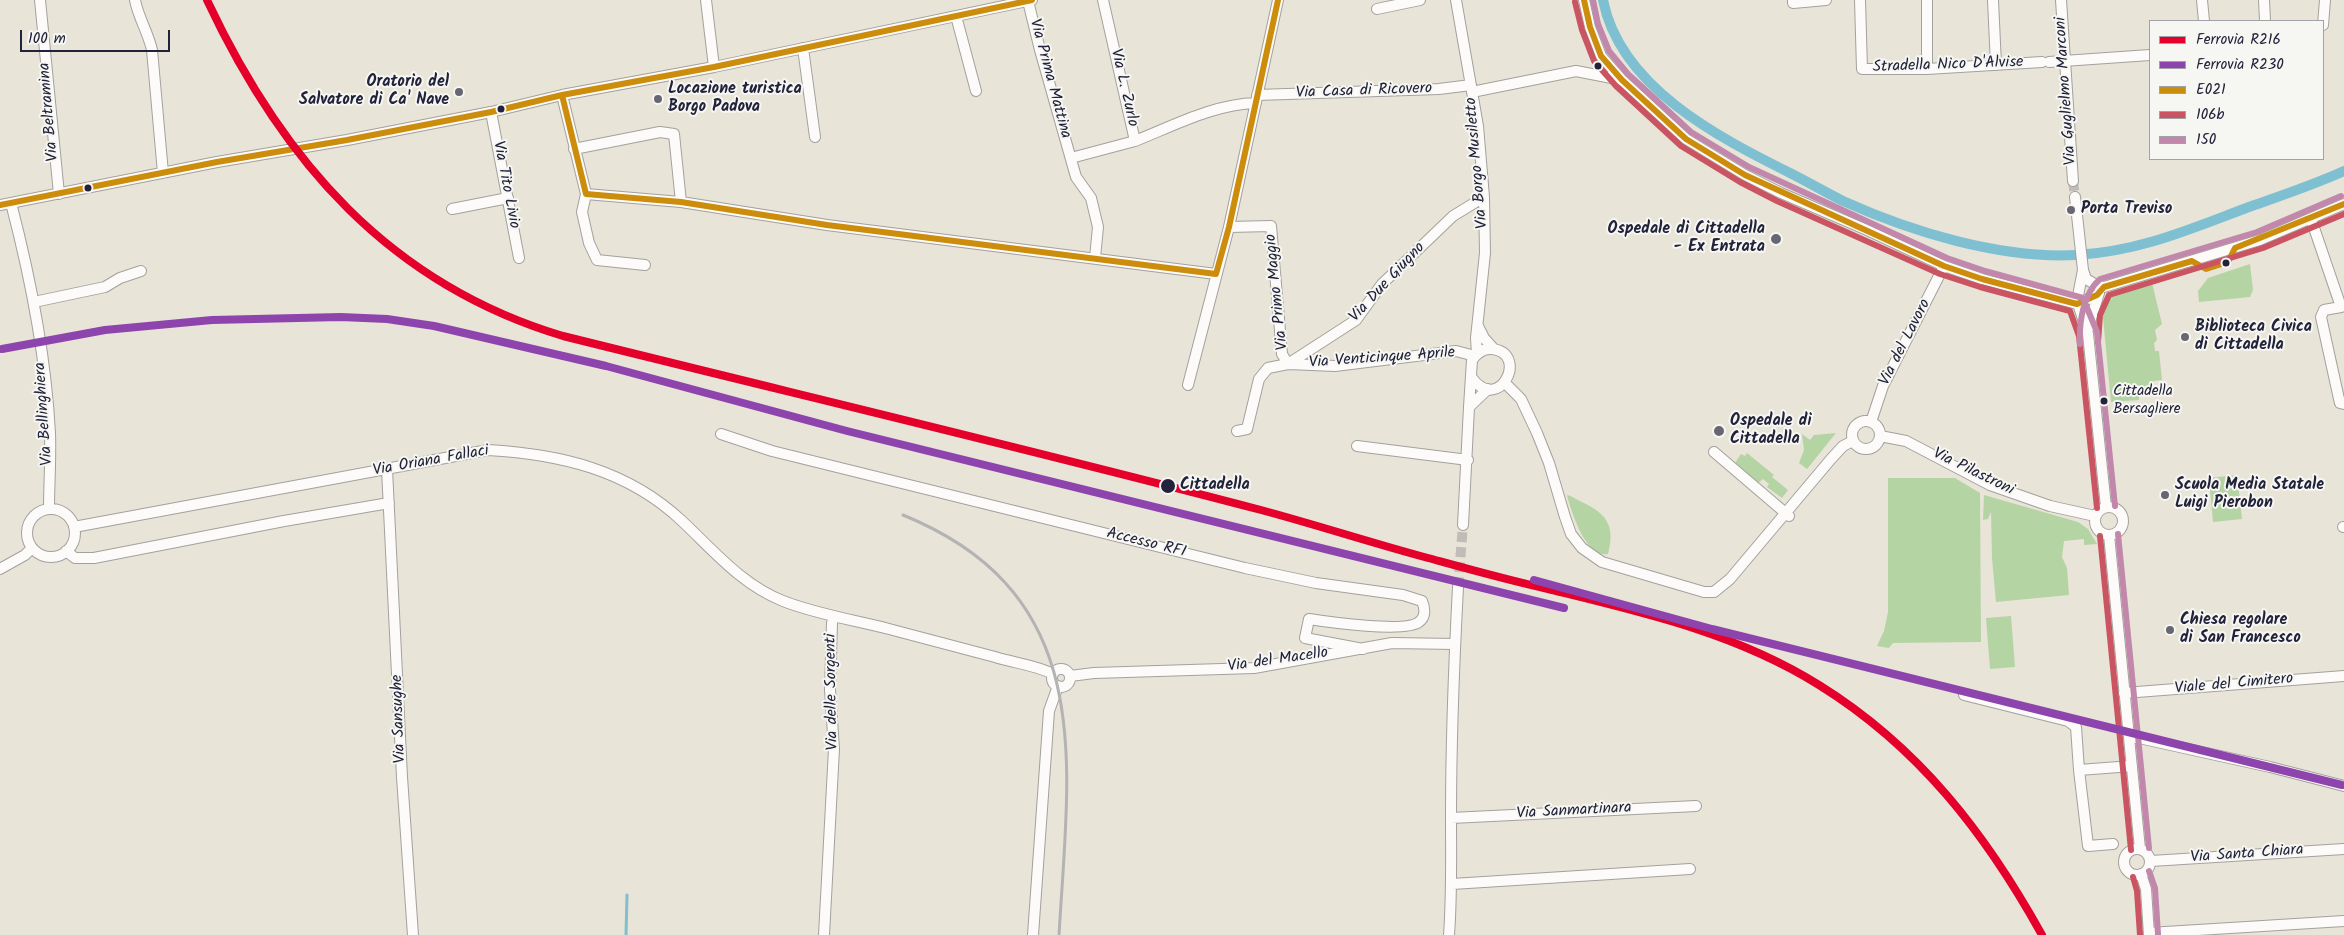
<!DOCTYPE html>
<html>
<head>
<meta charset="utf-8">
<style>
	body { margin:0 }
	#map { position:relative; width:2344px; height:935px; overflow:hidden; background:#e8e4d8; font-family:Kalam,sans-serif }
	canvas { display:block }
	.legend { position:absolute; left:2149px; top:20px; width:175px; height:140px; box-sizing:border-box; background:#f6f6f2; border:1px solid #a1a1a9; margin:0; padding:6px 9px; list-style:none; font-size:15px; color:#22223b }
	.legend li { display:flex; align-items:center; gap:10px; height:25px }
	.legend b { width:25px; border:1px solid #a1a1a9 }
	.scale { position:absolute; left:20px; top:30px; width:150px; height:22px; box-sizing:border-box; border:2px solid #22223b; border-top:0; padding-left:6px; font-size:15px; line-height:18px; white-space:nowrap; color:#22223b; -webkit-text-stroke:4px #f6f6f2; paint-order:stroke }
</style>
</head>
<body>
<div id="map">
<canvas width="2344" height="935"></canvas>
<ul class="legend">
<li><b style="height:6px;background:#e4002b"></b>Ferrovia R216</li>
<li><b style="height:6px;background:#8e44ad"></b>Ferrovia R230</li>
<li><b style="height:6px;background:#cc8c0c"></b>E021</li>
<li><b style="height:6px;background:#ca5462"></b>106b</li>
<li><b style="height:6px;background:#c188ac"></b>150</li>
</ul>
<div class="scale">100 m</div>
</div>
<script>
const g = document.querySelector('canvas').getContext('2d');
g.lineJoin = 'round';
function paint(path, color) { g.fillStyle = color; g.fill(path, 'evenodd'); }
function stroke(path, color, width, dash) { g.strokeStyle = color; g.lineWidth = width; g.lineCap = dash ? 'butt' : 'round'; g.setLineDash(dash || []); g.stroke(path); }
function drawText(font, color, halo, rows, align = 'center') {
  g.font = font + ' Kalam,sans-serif'; g.lineWidth = 4; g.setLineDash([]); g.textBaseline = 'middle'; g.strokeStyle = halo; g.fillStyle = color; for (const [text, x, y, turn = 0] of rows) {
    g.save(); g.translate(x, y); g.rotate((+turn || 0) * Math.PI / 180); g.textAlign = isNaN(turn) ? turn : align; if (halo) g.strokeText(text, 0, 0); g.fillText(text, 0, 0); g.restore();
  }
}
paint(new Path2D(`
	M2250 264 2253 290 2250 297 2199 302 2198 291 2208 278Z
	M2152 283 2162 324 2155 330 2157 340 2154 343 2155 351H2159L2162 380 2153 381 2154 392 2139 393V400L2111 402 2102 307 2113 293Z
	M1836 433 1807 469 1799 463 1804 450 1802 434 1810 440 1814 435Z
	M1747 453 1774 475 1772 477 1788 490 1782 498 1767 487 1769 484 1763 479 1758 483 1735 463 1741 454 1745 456Z
	M2237 475 2242 519 2213 522 2209 478Z
	M1888 478H1955L1980 493 1981 642 1893 643 1889 648 1877 646 1884 631 1888 612Z
	M1567 495C1573 496 1578 501 1584 503 1608 515 1615 527 1608 554 1586 559 1571 511 1567 495Z
	M1984 495 2078 522 2088 529 2097 544 2084 545V539L2064 541 2062 557 2067 568 2069 595 1996 602 1992 558 1991 512 1988 519 1983 520Z
	M2011 616 2015 667 1990 669 1986 618Z`), '#b5d4a4');
stroke(new Path2D(`
	M626 935 627 895`), '#7ec0d2', 3);
stroke(new Path2D(`
	M1603 0C1620 87 1718 137 1790 173 1808 182 1825 192 1843 201 1912 232 2000 259 2077 255 2141 251 2190 229 2249 207 2280 196 2313 185 2344 171`), '#7ec0d2', 10);
stroke(new Path2D(`
	M2073 181 2075 197
	M1458 587 1463 525`), '#c0bdb9', 10, [10, 5]);
const minor = new Path2D(`
	M40 0 59 194
	M135 0C138 17 148 32 152 50L163 173
	M706 0 714 67
	M1103 0 1135 141C1173 126 1214 104 1256 103
	M1456 0 1478 126 1484 197 1485 253 1476 338 1477 354
	M1584 0 1590 27 1601 56 1622 80 1686 139 1704 150 1745 175 1781 193 1867 230 1944 266 1982 279 2077 304 2097 295
	M1793 0V3L1826 0
	M1860 0 1862 69H1927L2042 62
	M1927 0V69
	M1993 0 1996 65
	M2061 0 2073 181
	M2202 0 2204 21
	M2264 0 2265 21
	M1028 1 1040 50 1076 177 1091 198 1098 227 1095 258
	M1377 9 1420 0
	M956 16 976 91
	M2323 25 2325 0
	M803 48 815 137
	M2049 62 2150 55
	M1472 92 1576 71 1622 80
	M562 95 586 194 582 212 589 243 597 260 645 265
	M1257 95 1439 89 1471 85
	M491 112 519 258
	M574 149 660 132 674 134 681 202
	M1071 158 1135 141
	M586 194 681 202 827 225 1216 274
	M2075 197 2083 270 2077 301 2088 334 2106 507
	M11 203C30 276 46 357 50 433 51 458 49 484 49 509
	M0 205 217 162 347 140 491 112 562 95 714 67 1032 0
	M452 209 508 198
	M2311 219 2341 307 2344 306
	M1229 227 1271 226 1282 354 1288 364
	M2083 270 2086 279 2098 286 2104 287 2260 240 2344 204
	M34 302 105 287 120 278 141 271
	M2341 307 2324 310 2321 317 2339 399 2340 403 2344 404
	M1478 326 1484 338 1494 349
	M2087 332 2099 293
	M1288 364 1356 320 1382 284 1453 216 1484 197
	M1472 378C1499 415 1530 353 1492 349 1484 348 1477 353 1472 360L1469 407 1488 389
	M1505 383 1521 399 1537 433 1549 463 1565 517 1571 534 1582 548 1602 562 1704 592H1714L1730 579 1831 459 1843 446 1853 441
	M1188 385 1229 227 1278 0
	M1852 435a14 14 0 1 1 28 0a14 14 0 1 1-28 0Z
	M1871 422 1883 386 1944 266
	M1237 431 1247 429 1259 379 1268 368 1288 364 1335 366 1456 351 1475 356
	M721 434 772 451 1245 568 1316 583 1403 595 1422 601C1425 608 1426 617 1419 622 1406 633 1328 622 1309 619L1305 638 1363 649
	M1880 436 1906 441 1990 485 2050 506 2095 516
	M1357 446 1468 460
	M1714 452 1789 516
	M387 469 402 777 413 935
	M2095 521a14 14 0 1 1 28 0a14 14 0 1 1-28 0Z
	M27 533a24 24 0 1 1 48 0a24 24 0 1 1-48 0Z
	M1463 525 1469 407
	M74 527 488 450C560 454 628 470 682 521 714 551 741 584 783 601 816 614 854 620 889 629 924 638 960 648 995 657 1014 663 1036 665 1053 674
	M2343 527H2344
	M2109 535 2140 849
	M66 551 75 558H94L284 521 389 503
	M0 569 25 555 32 548
	M1052 678a9 9 0 1 1 18 0a9 9 0 1 1-18 0Z
	M1070 676 1094 673 1254 668 1392 643 1455 644
	M2124 693 2344 676
	M1964 695 2068 721 2076 727 2079 770 2132 766
	M2129 738H2139L2270 767 2344 786
	M2079 770 2088 846 2113 844
	M1451 818 1696 806
	M2124 862a13 13 0 1 1 26 0a13 13 0 1 1-26 0Z
	M2151 861 2344 849
	M2141 874 2146 889 2149 935
	M1452 884 1690 869
	M2149 933 2344 921
	M824 935 834 749 830 690 832 623 834 616
	M1033 935 1049 711 1058 686
	M1449 935C1452 895 1451 856 1451 816 1451 740 1454 663 1458 587`);
stroke(minor, '#a3a19d', 12);
stroke(minor, '#fcfbf9', 10);
stroke(new Path2D(`
	M903 515C1099 595 1069 761 1059 935`), '#b3b3b4', 3);
stroke(new Path2D(`
	M1584 0 1590 27 1601 56 1622 80 1686 139 1745 175 1944 266 1982 279 2077 304 2097 295 2104 287 2192 261 2206 269 2228 262 2235 248 2344 204
	M562 95 586 194 681 202 827 225 1216 274 1229 227 1278 0
	M0 205 217 162 347 140 491 112 562 95 714 67 1032 0`), '#cc8c0c', 6);
stroke(new Path2D(`
	M1575 2 1582 30 1594 61 1616 86 1681 146 1740 182 1777 201 1940 274 1980 287 2070 311 2079 336 2097 508
	M2098 342 2100 315 2109 295 2263 248 2344 214
	M2100 536 2131 850
	M2133 877 2137 891 2140 935`), '#ca5462', 6);
stroke(new Path2D(`
	M1593 0 1598 24 1609 51 1628 74 1691 132 1749 167 1947 258 1985 271 2083 298 2097 332 2115 506
	M2080 344C2079 322 2083 294 2100 279L2257 232 2341 196
	M2118 534 2149 848
	M2149 871 2155 888 2158 934`), '#c188ac', 6);
stroke(new Path2D(`
	M207 0C282 160 389 284 563 336 796 394 1029 449 1261 510 1317 525 1372 543 1428 558 1468 569 1507 580 1548 589 1642 612 1736 633 1819 685 1919 747 1986 834 2042 935`), '#e4002b', 8);
stroke(new Path2D(`
	M2 349 105 330 212 320 341 317 387 319 434 326 606 366 847 431 1564 608
	M1534 580 1712 629 2342 785`), '#8e44ad', 8);
for (const [x, y, r, color] of [
	[1598,66,4.5,"#22223b"],
	[459,92,5,"#676672"],
	[658,99,5,"#676672"],
	[501,109,4.5,"#22223b"],
	[88,188,4.5,"#22223b"],
	[2071,210,5,"#676672"],
	[1776,239,6,"#676672"],
	[2226,263,4.5,"#22223b"],
	[2185,337,5,"#676672"],
	[2104,401,4.5,"#22223b"],
	[1719,431,6,"#676672"],
	[1168,486,8,"#22223b"],
	[2165,495,5,"#676672"],
	[2170,630,5,"#676672"]
]) { const dot = new Path2D(); dot.arc(x, y, r, 0, 2 * Math.PI); g.fillStyle = color; g.fill(dot); stroke(dot, '#f6f6f2', 2); }
drawText('15px', '#22223b', '#f6f6f2', [
	["Cittadella",2113,392],
	["Bersagliere",2113,410]
], 'left');
drawText('16px', '#22223b', '#f6f6f2', [
	["Stradella Nico D'Alvise",1948,66,-2],
	["Via Prima Mattina",1049,79,75],
	["Via L. Zurlo",1123,88,77],
	["Via Guglielmo Marconi",2067,91,-94],
	["Via Casa di Ricovero",1364,92,-2],
	["Via Beltramina",50,112,-95],
	["Via Borgo Musiletto",1478,163,-95],
	["Via Tito Livio",505,185,79],
	["Via Due Giugno",1388,283,-47],
	["Via Primo Maggio",1278,292,-96],
	["Via del Lavoro",1906,343,-63],
	["Via Venticinque Aprile",1382,359,-4],
	["Via Bellinghiera",45,414,-94],
	["Via Oriana Fallaci",431,462,-10],
	["Via Pilastroni",1973,473,26],
	["Accesso RFI",1146,544,14],
	["Via del Macello",1278,661,-8],
	["Viale del Cimitero",2234,685,-5],
	["Via delle Sorgenti",833,692,-91],
	["Via Sansughe",400,719,-92],
	["Via Sanmartinara",1574,812,-3],
	["Via Santa Chiara",2247,855,-4]
]);
drawText('bold 16px', '#22223b', '#f6f6f2', [
	["Oratorio del",449,83,"right"],
	["Salvatore di Ca' Nave",449,101,"right"],
	["Locazione turistica",668,90],
	["Borgo Padova",668,108],
	["Porta Treviso",2081,210],
	["Ospedale di Cittadella",1765,230,"right"],
	["- Ex Entrata",1765,248,"right"],
	["Biblioteca Civica",2195,328],
	["di Cittadella",2195,346],
	["Ospedale di",1730,422],
	["Cittadella",1730,440],
	["Scuola Media Statale",2175,486],
	["Luigi Pierobon",2175,504],
	["Chiesa regolare",2180,621],
	["di San Francesco",2180,639]
], 'left');
drawText('bold 16px', '#22223b', '#f6f6f2', [
	["Cittadella",1180,486]
], 'left');
</script>
</body>
</html>
